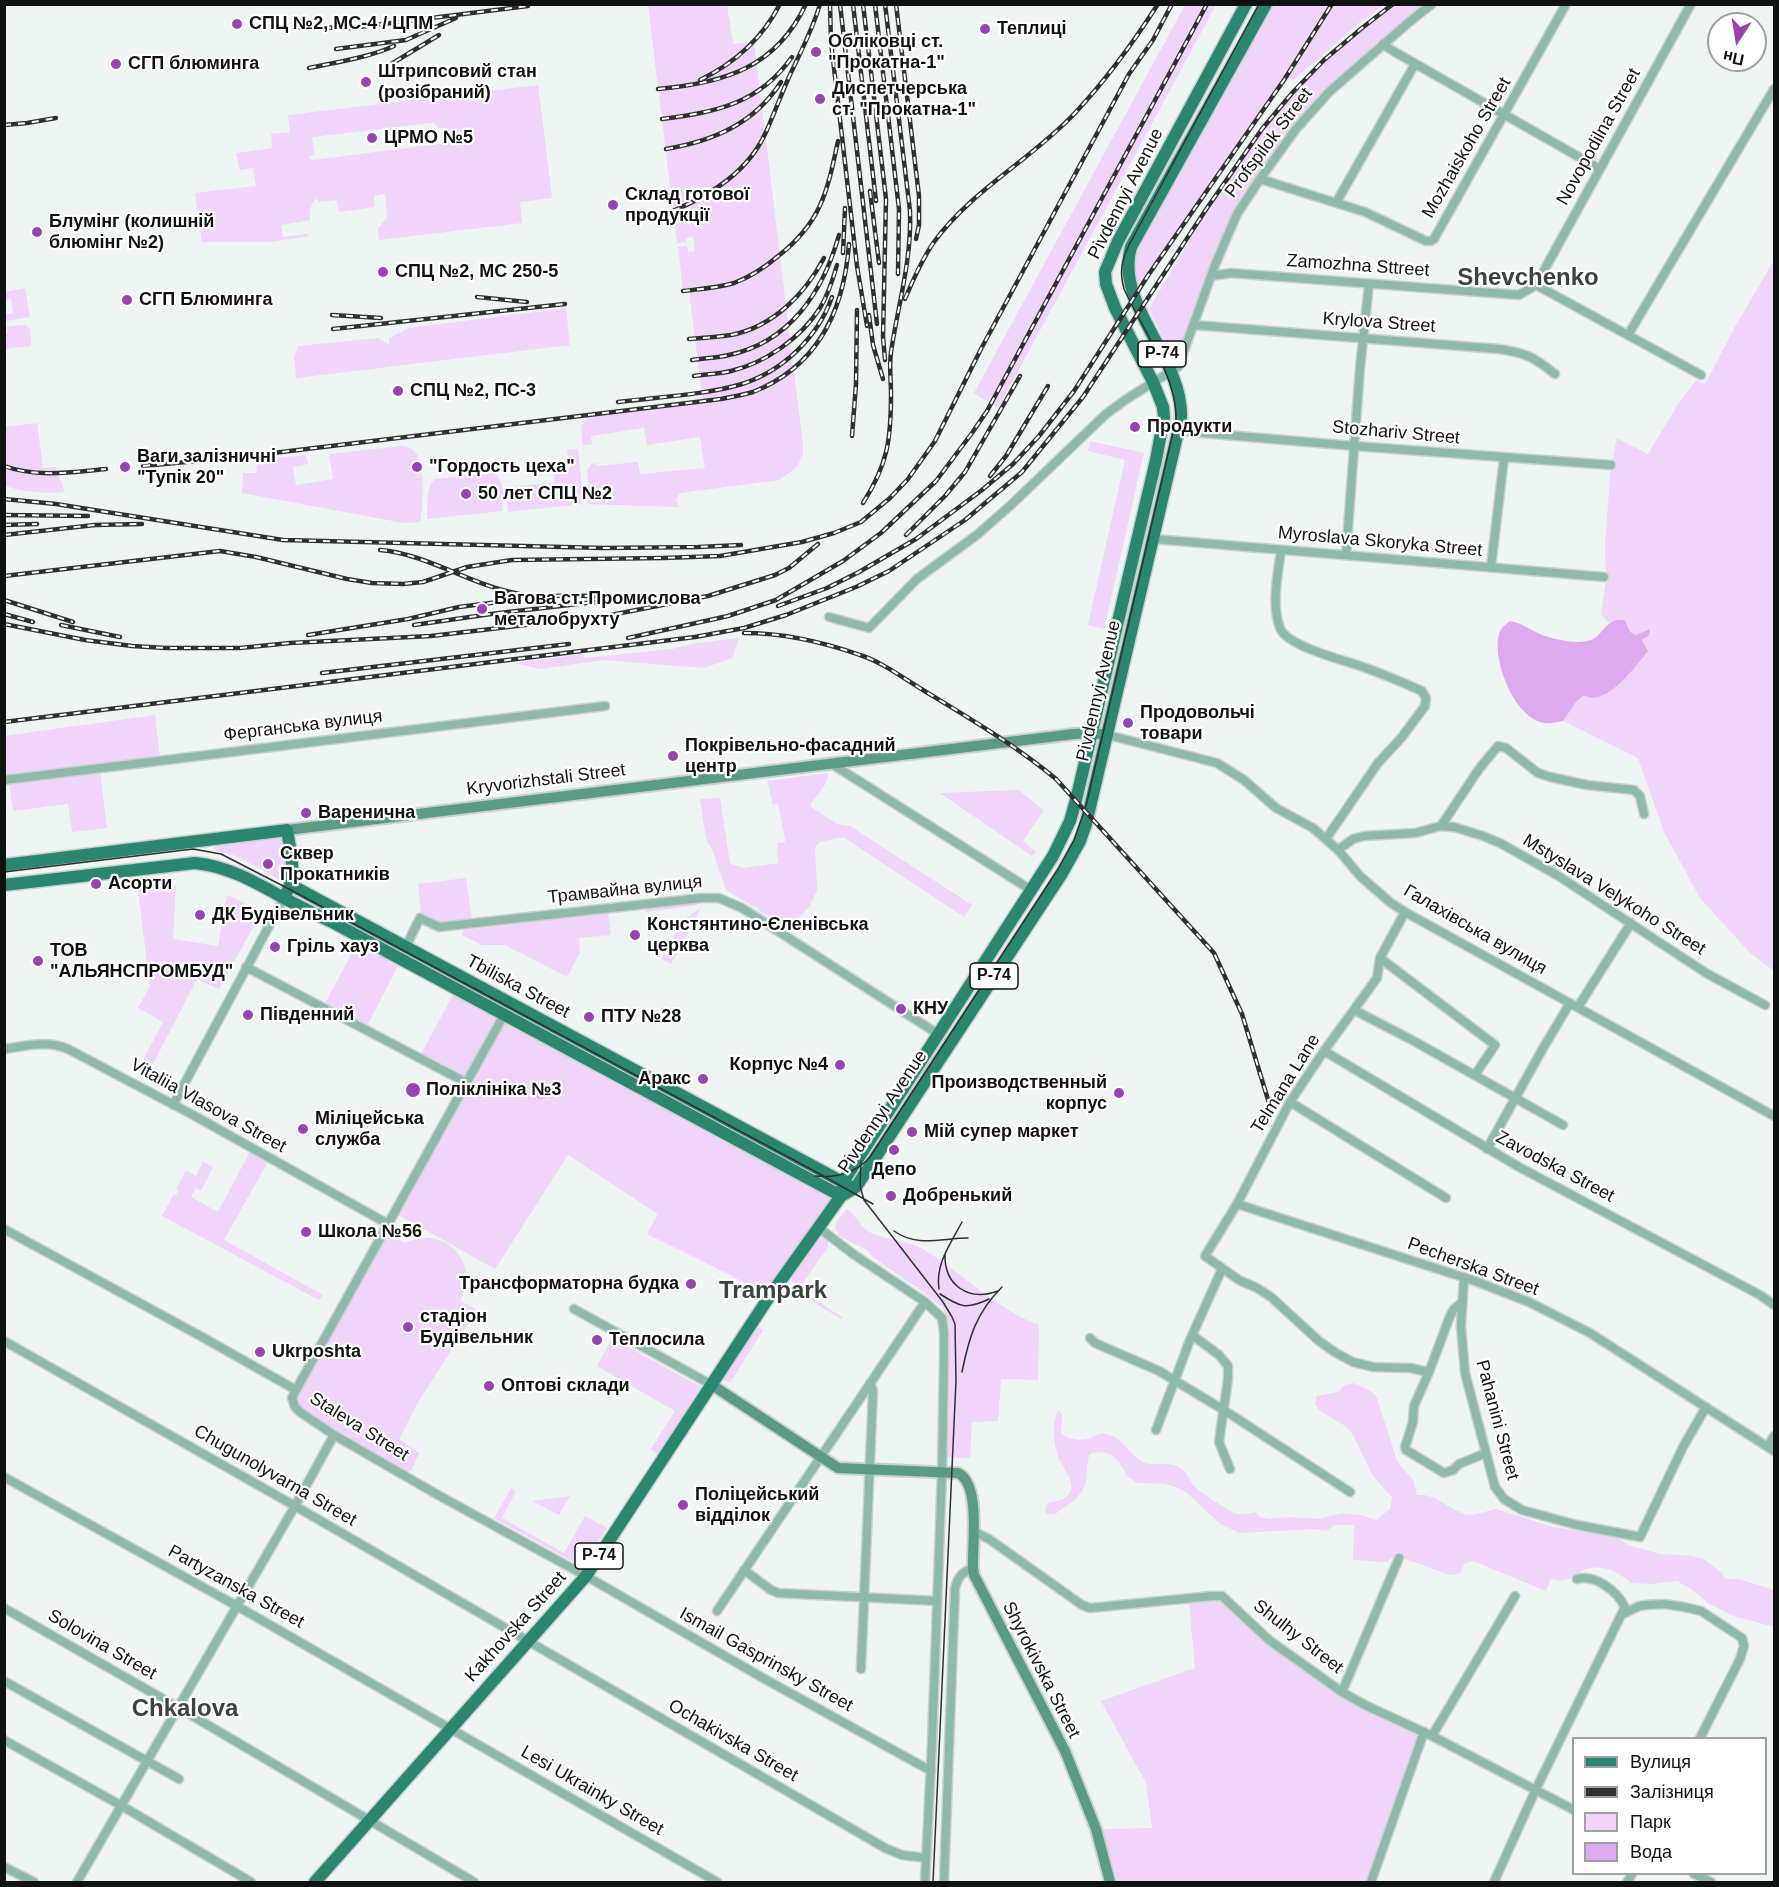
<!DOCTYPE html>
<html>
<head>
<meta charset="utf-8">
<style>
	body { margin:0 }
	#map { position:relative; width:1779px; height:1887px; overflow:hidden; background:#eef5f2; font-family:Arial,sans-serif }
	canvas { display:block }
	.frame { position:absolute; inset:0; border:6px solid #101211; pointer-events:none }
	.legend { position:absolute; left:1572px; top:1737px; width:195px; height:138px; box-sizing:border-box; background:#fff; border:2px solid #9fa0a0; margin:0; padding:8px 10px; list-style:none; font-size:18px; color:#101211 }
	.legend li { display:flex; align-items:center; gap:12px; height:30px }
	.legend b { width:30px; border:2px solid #9fa0a0 }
	.north { position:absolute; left:1707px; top:12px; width:60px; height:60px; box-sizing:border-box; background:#fff; border:2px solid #9fa0a0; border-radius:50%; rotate:192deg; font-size:16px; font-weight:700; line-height:24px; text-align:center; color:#101211 }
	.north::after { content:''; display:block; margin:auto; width:21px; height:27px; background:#9743b1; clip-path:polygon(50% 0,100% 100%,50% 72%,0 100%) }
</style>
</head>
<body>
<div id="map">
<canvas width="1779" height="1887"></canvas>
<div class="frame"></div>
<ul class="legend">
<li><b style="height:8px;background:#2a866e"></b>Вулиця</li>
<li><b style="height:8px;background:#2f3130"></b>Залізниця</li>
<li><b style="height:16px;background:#f0d4fa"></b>Парк</li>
<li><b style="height:16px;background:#ddaaef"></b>Вода</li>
</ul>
<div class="north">Пн</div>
</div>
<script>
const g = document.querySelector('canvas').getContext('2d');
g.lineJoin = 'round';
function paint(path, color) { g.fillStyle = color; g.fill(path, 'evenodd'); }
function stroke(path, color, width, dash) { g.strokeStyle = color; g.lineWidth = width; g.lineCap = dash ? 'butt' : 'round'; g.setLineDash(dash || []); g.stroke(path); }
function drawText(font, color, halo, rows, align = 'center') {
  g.font = font + ' Arial,sans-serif'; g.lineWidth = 4.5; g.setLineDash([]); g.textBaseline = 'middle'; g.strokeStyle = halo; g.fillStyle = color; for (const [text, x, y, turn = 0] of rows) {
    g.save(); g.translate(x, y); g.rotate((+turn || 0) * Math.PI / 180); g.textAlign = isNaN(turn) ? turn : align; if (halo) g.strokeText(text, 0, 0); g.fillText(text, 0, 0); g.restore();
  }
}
paint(new Path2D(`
	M648 5H727L733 44 754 42 803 446V453L797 467 779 480 680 493 676 499 679 507 587 504 589 491 587 470 591 464 596 463 597 466 638 462 640 474 705 468 700 437 647 445 644 428 591 436 592 444 583 445C582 434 578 424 588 417L703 403 689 290 683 291 678 247 687 246 688 252 695 251 693 237 686 238V242L677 243Z
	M1185 5H1216L998 408 974 393Z
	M1266 5H1384L1358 24 1295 79 1284 80 1134 297 1131 247Z
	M1393 5H1432L1329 92 1237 214 1178 367 1149 309C1194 235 1235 156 1293 92 1323 59 1357 31 1393 5Z
	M538 85 552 198 520 202 522 223 379 240 378 229 387 217 385 194 374 196 375 207 339 212 337 200 318 202 317 198C310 205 310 210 310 220L281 225 283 237 308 234 309 236 269 242H202L195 193 256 186 253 168 240 170 236 153 272 148 271 134 290 132 288 115ZM430 123H434L438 128H445L446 143 313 160 309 158 314 153 312 137Z
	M1774 260V971L1749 952 1700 898 1664 832 1638 758 1563 721 1576 702 1584 696 1593 698 1615 687 1636 666 1648 651 1642 639 1643 632 1636 635 1630 633 1625 620H1616L1609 623 1601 614 1606 580 1605 544 1611 465 1617 438 1648 454 1677 406 1696 380 1705 384 1735 327Z
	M25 288 30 317 5 321V315L13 313 11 299 5 300V292Z
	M566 308 570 345 296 378 294 357 298 346 378 338 389 345V338L409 328Z
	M21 325H25L30 329 31 346 5 349V333H8L7 327Z
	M37 423 43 468 56 467C57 476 63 482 64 492 44 494 24 492 5 486V427Z
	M1090 441 1144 453 1104 629 1088 625 1125 460 1088 451Z
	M401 446C408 447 414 448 417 455 425 468 423 507 420 522L404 523 242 493 243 473H257L256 460 306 455 308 464 293 467 296 485 333 479 329 454Z
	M578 449 582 486V504L508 512C507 502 505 494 514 487L555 482 554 470 570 468 567 450Z
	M494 473C506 484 503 496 502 511L427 519C428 506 425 489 435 479Z
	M739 638 732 658 704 668 603 660 540 669 515 663 583 654 585 658 672 649 696 643Z
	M155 715 160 758 5 778 4 736Z
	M100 770 107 828 72 832 68 804 13 811 9 782Z
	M828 773C828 787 816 794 810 806L837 824 850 826 972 905 964 917 843 837 820 842 815 847 817 890 809 907 795 922 782 924 726 890 713 852 706 839 700 799 720 798 730 864 744 868 778 863 777 843 785 842V839L778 803 773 804 767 781Z
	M1018 790 1044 810 1023 841 1036 852 1032 856 940 793Z
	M276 836 283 840 288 879 286 884 253 865 233 855 216 851 214 848 215 845Z
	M466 878 472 919 438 924 421 915 418 884Z
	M176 886 173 939 218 946 227 895 262 911 219 989 197 979 153 1064 143 1060 163 1022 138 1008 150 986 138 890Z
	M701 902 694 906 645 912V909Z
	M701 908 671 964 661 959 664 953 669 957 675 954 677 951 676 946 670 943 682 920Z
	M608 913 611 935 579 938 580 952 567 977 505 945H482L462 935 463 931 466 930Z
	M360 938 401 960 365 1030 323 1007Z
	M456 989 841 1196 769 1297 730 1275 647 1234 658 1214 568 1155 495 1269 395 1213 466 1083 419 1058Z
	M252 1148 270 1158 224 1240 323 1295 319 1300 162 1216 174 1194 176 1195 178 1191 176 1189 186 1170 196 1176 203 1162 213 1167 201 1191 196 1188 191 1197 218 1212Z
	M847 1209C857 1216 859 1226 869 1232 886 1240 907 1240 923 1249 961 1272 997 1310 1039 1325L1038 1380 1001 1379 998 1421 972 1422 970 1458 946 1457 949 1326 943 1308 922 1291 874 1258 867 1250 839 1236 835 1227 836 1222Z
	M388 1233 405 1243C445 1224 481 1262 460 1301L477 1310 417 1404 399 1439 419 1453 411 1471H405L300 1408 295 1398Z
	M823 1237 828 1240V1247L803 1283 797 1285 791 1281 793 1276 817 1242Z
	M796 1288 842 1317 841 1319 794 1290Z
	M756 1326 763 1330 730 1383 723 1379Z
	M612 1338 701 1387 658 1454 651 1449 675 1411 597 1366Z
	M1353 1383 1371 1391 1377 1398 1397 1461 1414 1482 1417 1495H1424L1435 1498 1451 1508 1464 1514 1473 1515 1496 1509 1553 1527 1606 1535 1619 1539 1628 1545 1661 1554 1693 1556 1705 1560 1721 1572 1725 1579H1738L1774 1590V1627L1731 1615 1708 1603 1691 1589 1677 1581 1651 1584 1631 1583C1618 1571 1601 1563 1583 1570 1577 1573 1572 1578 1566 1580 1562 1581 1556 1580 1551 1579L1546 1591 1473 1561 1465 1563 1460 1573 1450 1575 1400 1557 1390 1558 1388 1562 1353 1560 1354 1525H1335L1326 1531 1316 1529 1239 1533 1219 1523 1186 1492 1173 1486 1164 1484 1138 1483 1128 1477 1118 1461 1110 1454 1101 1452 1093 1453 1089 1455C1087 1464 1087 1472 1086 1480 1083 1498 1067 1505 1054 1515L1046 1513 1045 1509 1047 1504C1054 1501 1065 1501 1069 1494 1077 1484 1063 1468 1059 1459 1054 1445 1051 1424 1058 1411L1061 1412 1062 1415 1061 1433C1067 1439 1079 1441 1087 1439 1094 1438 1097 1433 1105 1434 1122 1436 1128 1453 1141 1461 1151 1468 1165 1461 1177 1466 1187 1470 1188 1479 1194 1486 1199 1492 1231 1512 1237 1514 1244 1515 1249 1514 1255 1512L1260 1517 1269 1519 1291 1517 1319 1519 1342 1513 1360 1515 1376 1520 1390 1509 1392 1497 1373 1476 1352 1433 1345 1426 1319 1410 1315 1403 1317 1396 1338 1392 1345 1385Z
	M511 1488 516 1491 502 1518 564 1553 585 1516 607 1528 581 1566 494 1518Z
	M570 1496 559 1515 532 1501Z
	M1212 1599 1221 1600 1311 1671 1420 1734 1367 1882H1118L1102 1829 1152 1828 1146 1783 1101 1701 1195 1668 1189 1603Z`), '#f0d4fa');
paint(new Path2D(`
	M1616 620H1625L1630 632 1636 635 1650 629 1649 635 1642 640 1648 651C1637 665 1613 697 1593 698 1590 698 1587 696 1583 696L1576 702 1563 721C1557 722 1549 724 1544 723 1514 718 1490 657 1500 631 1502 627 1506 624 1510 621 1522 623 1529 629 1540 634 1551 639 1578 645 1591 640 1600 637 1604 624 1616 620Z
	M533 1091a8 8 0 1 1 16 0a8 8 0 1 1-16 0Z`), '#ddaaef');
const street = new Path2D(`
	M1383 44 1393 51 1600 169
	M1260 179 1365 212 1426 241H1431L1434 239 1566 4
	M1336 203 1415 64
	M1211 276 1231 273 1519 295 1536 285
	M1536 285 1691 4
	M1536 285 1701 375
	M1194 325 1499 349C1526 353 1534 357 1555 374
	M1628 335 1774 89
	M1179 431 1354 446 1611 465
	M1154 539 1604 577
	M1281 550C1278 574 1271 605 1280 628 1287 647 1348 661 1366 668 1385 675 1404 683 1422 691L1426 698 1425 706 1402 737 1378 763 1326 839
	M1346 555 1360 368 1369 284
	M1491 567 1504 458
	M829 617 869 628 917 579 978 534 1012 504 1106 414 1128 398 1178 367 1215 265 1237 214 1260 179 1296 129 1329 92 1408 23 1432 4
	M1108 735 1217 763 1244 780 1276 808 1313 828 1338 850 1361 877 1391 903 1405 912 1774 1116
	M832 764 1031 890
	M4 780 605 706
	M1441 826 1479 769 1498 746 1506 748 1538 773 1550 777 1587 785 1634 790 1640 796 1644 814
	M1338 850 1353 839 1364 836 1415 833 1441 826 1454 827 1483 836 1500 843 1557 875 1706 973 1765 1005
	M1405 912 1380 958 1377 978 1324 1051 1290 1102 1237 1204 1205 1256 1239 1280 1257 1288 1271 1297 1319 1341 1336 1353 1353 1362 1373 1367 1410 1368 1429 1372
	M406 946 420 918 439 927 701 898H719L742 908 938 1034
	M1380 958 1495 1045 1475 1075
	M246 967 467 1083
	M1578 1007 1631 923
	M1354 1010 1412 1040 1563 1125
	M4 1049C26 1046 47 1040 68 1049L193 1115 388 1224
	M1324 1051 1519 1167 1760 1295 1774 1305
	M1290 1102 1446 1198
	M173 1105 284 898
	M1487 1149 1542 1050 1570 1003
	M1237 1204 1475 1281 1529 1302 1590 1333 1774 1451
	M818 1227 853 1254 925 1302 942 1318 944 1333V1358L942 1472 932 1742 925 1882
	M4 1229 204 1338 296 1390 292 1398 295 1407 300 1412 334 1435 438 1495 586 1576 763 1678 931 1771
	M1464 1278 1461 1326 1465 1373 1495 1487 1504 1499 1522 1510 1577 1525 1640 1537 1683 1447 1706 1407
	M1461 1303 1454 1309 1450 1316 1429 1372 1414 1406 1413 1422 1405 1447 1406 1450 1444 1473 1453 1470 1459 1464 1486 1453
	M574 1309 712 1385
	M1192 1335 1219 1355 1228 1366V1379L1219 1442 1230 1469
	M1090 1338 1095 1343 1159 1371 1227 1412 1350 1492
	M4 1341 295 1506 885 1848 902 1855 926 1858
	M296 1390 504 1015
	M1156 1430 1190 1340 1222 1269
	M1768 1446 1774 1436
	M4 1477 237 1606 717 1882
	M973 1531 989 1539 1082 1605 1090 1608 1212 1596H1222L1269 1640 1342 1692 1365 1705 1432 1736 1574 1810
	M744 1570 771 1590 778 1593 937 1601
	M4 1608 179 1708 474 1882
	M717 1611 925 1302
	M1621 1615 1639 1606 1647 1605 1664 1604 1684 1607 1701 1611 1742 1638 1744 1646 1740 1659 1700 1738
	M861 1669 873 1391 870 1383
	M4 1681 179 1779
	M1342 1692 1399 1558
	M1432 1736 1515 1596
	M4 1740 122 1806 251 1882
	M4 1867 34 1882
	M1694 1874 1711 1882
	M77 1882 295 1506 334 1435
	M944 1882 955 1588C958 1577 962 1572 973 1568
	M1371 1882 1424 1732
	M1494 1882 1536 1789 1625 1607C1617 1591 1595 1574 1577 1579
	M1627 1882 1632 1874`);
const secondary = new Path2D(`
	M287 830 1074 734 1091 733 1108 735
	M712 1385 838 1468 958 1473C981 1484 972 1545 973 1568L974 1575 1065 1751 1096 1829 1110 1882`);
const primary = new Path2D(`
	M4 865 287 830C290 849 297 874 287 892
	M4 885 195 863C227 866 255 882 282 897 298 906 315 914 332 922L841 1196
	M291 885 848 1185
	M841 1196 856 1187 1061 875 1080 841 1086 824 1181 419C1184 358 1114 305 1131 247L1266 4
	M315 1882 586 1576 769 1297 841 1196 843 1182 1053 856 1070 821 1076 800 1156 460 1164 417 1163 407 1153 382 1115 308 1106 284 1105 272 1118 241 1246 4`);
stroke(street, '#cad1ce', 11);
stroke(secondary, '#cad1ce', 14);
stroke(primary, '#cad1ce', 15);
stroke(street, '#8fb9aa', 8);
stroke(secondary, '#5a9b87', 10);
stroke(primary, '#2a866e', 12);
stroke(new Path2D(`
	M4 872 193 849 221 854 289 889 818 1173 873 1204
	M861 1161 860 1186 864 1200 943 1302 952 1317 955 1324 956 1381 933 1882
	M815 1176C836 1178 856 1173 870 1157L1058 869 1074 840 1086 806 1176 420C1178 379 1141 326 1124 289 1119 272 1122 260 1129 245L1259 4
	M894 1231C918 1248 942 1238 968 1238
	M945 1254C944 1285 968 1302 998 1291
	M939 1289C935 1264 951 1243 962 1222
	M940 1294C960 1307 966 1310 989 1299
	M962 1372C969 1337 976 1313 1002 1287`), '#2f3130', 1.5);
const rail = new Path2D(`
	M830 4 831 42 857 266 867 326
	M840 4 877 324
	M853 4 876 201
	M863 4 886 199 883 337 885 360
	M875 4 899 209 898 274
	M896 4 919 196V225L916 239
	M296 27 351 28 528 6
	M336 49 406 40 456 18
	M309 68C337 62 367 58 394 46
	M383 69 439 35
	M700 80C735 63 762 39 780 4
	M658 89C724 83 776 68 806 4
	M662 119C716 112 759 104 792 57
	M4 125 27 123 56 118
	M666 149C713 141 754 124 781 82
	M870 191 879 263
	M673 211C712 194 748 172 766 132 774 114 781 95 789 77 800 53 813 29 820 4
	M843 253 845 208
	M683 291C700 289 717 288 734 283 750 277 764 268 777 257 821 223 827 193 838 141
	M477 297 527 302
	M905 299C913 280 922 259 934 242 972 190 1032 159 1075 113 1106 80 1133 43 1158 4
	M332 315 381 318
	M869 315 873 345 883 379
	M333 329 565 304
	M689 339C703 338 717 337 731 335 773 327 805 294 824 258
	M692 360C704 358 717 358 729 355 790 342 823 292 839 235
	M694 376C706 374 719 374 731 371 765 363 801 338 820 308 828 295 833 279 837 265
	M618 402C656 397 706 395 742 384 783 371 818 337 832 297
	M852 436 856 384 857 310
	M4 466C38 478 72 472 106 469
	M143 466 240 457 721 399C732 397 743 395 753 392 819 366 844 310 849 244
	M990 476 1006 456 1048 386
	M4 499 56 504 283 540 603 548 698 547 741 545
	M863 503C888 464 891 439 891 394 891 380 889 366 891 352 898 305 912 259 910 211L885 4
	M4 515 88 516
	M4 525 37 524
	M4 535 95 525 142 524
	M906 535 945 496 965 472 1020 376
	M380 550C428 554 472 586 520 594
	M4 576 220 551 256 557 347 579 372 583 403 584 423 582 467 567 512 560 663 558 720 556 802 542 834 533 861 522 890 498 908 479 935 441 981 349 1129 74 1153 40 1172 4
	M4 600 73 622
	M778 606 827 588 859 572 916 539 982 490 1013 464 1039 436 1074 391 1149 274 1284 80 1332 4
	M4 614 33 622
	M4 624 85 640 132 646 166 648H240L290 643 431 636 611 615 708 596 775 575 789 568 818 544
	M61 625 120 637
	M414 625 491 614 595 602
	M744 633C783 633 823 642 860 655 882 662 903 678 923 690 969 718 1015 745 1056 779L1214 953 1242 1014 1269 1103
	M308 635 408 619 459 607 538 597 571 595 652 600
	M628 638 728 616 776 600 843 561 881 533 936 481 972 433 987 411 1207 4
	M322 673 569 644
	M4 722 695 637 744 628 786 615 856 587 889 571 965 520 1022 472 1083 397 1207 208 1262 129 1293 92 1324 60 1362 28 1393 4`);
stroke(rail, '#2f3130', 4.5);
stroke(rail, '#fff', 2, [7]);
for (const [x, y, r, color] of [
	[237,24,6,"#9743b1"],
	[985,29,6,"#9743b1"],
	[816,52,6,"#9743b1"],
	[116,64,6,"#9743b1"],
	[366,82,6,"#9743b1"],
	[820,99,6,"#9743b1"],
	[372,138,6,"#9743b1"],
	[613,205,6,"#9743b1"],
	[37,232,6,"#9743b1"],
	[383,272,6,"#9743b1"],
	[127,300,6,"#9743b1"],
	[398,391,6,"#9743b1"],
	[1135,427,6,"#9743b1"],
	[125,467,6,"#9743b1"],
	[417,467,6,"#9743b1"],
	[466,494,6,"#9743b1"],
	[482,609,6,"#9743b1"],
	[1128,723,6,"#9743b1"],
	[673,756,6,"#9743b1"],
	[306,813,6,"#9743b1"],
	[268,864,6,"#9743b1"],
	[96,884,6,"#9743b1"],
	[200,915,6,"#9743b1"],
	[635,935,6,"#9743b1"],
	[275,947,6,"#9743b1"],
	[38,961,6,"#9743b1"],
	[901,1009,6,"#9743b1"],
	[248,1015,6,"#9743b1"],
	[589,1017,6,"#9743b1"],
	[840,1065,6,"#9743b1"],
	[703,1079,6,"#9743b1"],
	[413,1090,8,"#9743b1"],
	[1119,1093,6,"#9743b1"],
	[303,1129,6,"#9743b1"],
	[912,1132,6,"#9743b1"],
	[894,1150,6,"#9743b1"],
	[891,1196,6,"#9743b1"],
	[306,1232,6,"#9743b1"],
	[691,1284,6,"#9743b1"],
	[408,1327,6,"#9743b1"],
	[597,1340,6,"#9743b1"],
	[260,1352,6,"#9743b1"],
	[489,1386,6,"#9743b1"],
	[683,1505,6,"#9743b1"]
]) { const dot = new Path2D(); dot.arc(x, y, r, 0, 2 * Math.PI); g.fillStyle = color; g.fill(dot); stroke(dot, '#fff', 2); }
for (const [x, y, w] of [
	[1162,354,48],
	[994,976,48],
	[599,1556,48]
]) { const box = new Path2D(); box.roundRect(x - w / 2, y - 13, w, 26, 4.5); g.fillStyle = '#fff'; g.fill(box); stroke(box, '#101211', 1.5); }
drawText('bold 16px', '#101211', null, [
	["Р-74",1162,354],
	["Р-74",994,976],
	["Р-74",599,1556]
]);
drawText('bold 18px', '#101211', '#fff', [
	["СПЦ №2, МС-4 / ЦПМ",249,24],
	["Теплиці",997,29],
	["Обліковці ст.",828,42],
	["\"Прокатна-1\"",828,63],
	["СГП блюминга",128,64],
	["Штрипсовий стан",378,72],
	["(розібраний)",378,93],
	["Диспетчерська",832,89],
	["ст. \"Прокатна-1\"",832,110],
	["ЦРМО №5",384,138],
	["Склад готової",625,195],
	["продукції",625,216],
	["Блумінг (колишній",49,222],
	["блюмінг №2)",49,243],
	["СПЦ №2, МС 250-5",395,272],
	["СГП Блюминга",139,300],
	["СПЦ №2, ПС-3",410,391],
	["Продукти",1147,427],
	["Ваги залізничні",137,457],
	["\"Тупік 20\"",137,478],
	["\"Гордость цеха\"",429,467],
	["50 лет СПЦ №2",478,494],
	["Вагова ст. Промислова",494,599],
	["металобрухту",494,620],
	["Продовольчі",1140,713],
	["товари",1140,734],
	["Покрівельно-фасадний",685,746],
	["центр",685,767],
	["Варенична",318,813],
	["Сквер",280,854],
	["Прокатників",280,875],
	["Асорти",108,884],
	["ДК Будівельник",212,915],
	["Констянтино-Єленівська",647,925],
	["церква",647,946],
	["Гріль хауз",287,947],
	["ТОВ",50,951],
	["\"АЛЬЯНСПРОМБУД\"",50,972],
	["КНУ",913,1009],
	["Південний",260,1015],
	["ПТУ №28",601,1017],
	["Корпус №4",828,1065,"right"],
	["Аракс",691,1079,"right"],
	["Производственный",1107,1083,"right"],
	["корпус",1107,1104,"right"],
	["Поліклініка №3",426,1090],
	["Міліцейська",315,1119],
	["служба",315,1140],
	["Мій супер маркет",924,1132],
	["Депо",894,1170,"center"],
	["Добренький",903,1196],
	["Школа №56",318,1232],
	["Трансформаторна будка",679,1284,"right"],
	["стадіон",420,1317],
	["Будівельник",420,1338],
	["Теплосила",609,1340],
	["Ukrposhta",272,1352],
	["Оптові склади",501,1386],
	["Поліцейський",695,1495],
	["відділок",695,1516]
], 'left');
drawText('18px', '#101211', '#fff', [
	["Novopodilna Street",1599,137,-61],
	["Profspilok Street",1269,143,-53],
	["Mozhaiskoho Street",1467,148,-60],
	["Pivdennyi Avenue",1126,194,-63],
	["Zamozhna Sttreet",1358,266,4],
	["Krylova Street",1379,323,4],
	["Stozhariv Street",1396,433,5],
	["Myroslava Skoryka Street",1380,542,5],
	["Pivdennyi Avenue",1099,691,-77],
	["Ферганська вулиця",303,726,-7],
	["Kryvorizhstali Street",546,780,-7],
	["Трамвайна вулиця",625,890,-6],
	["Mstyslava Velykoho Street",1614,895,32],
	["Галахівська вулиця",1475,930,30],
	["Tbiliska Street",518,987,28],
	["Telmana Lane",1286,1084,-58],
	["Vitaliia Vlasova Street",208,1106,29],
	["Pivdennyi Avenue",883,1112,-56],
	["Zavodska Street",1555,1167,28],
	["Pecherska Street",1473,1267,20],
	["Pahanini Street",1497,1420,75],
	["Staleva Street",359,1427,32],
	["Chugunolyvarna Street",275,1476,30],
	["Partyzanska Street",236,1587,29],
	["Kakhovska Street",516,1627,-48],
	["Shulhy Street",1298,1637,38],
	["Solovina Street",102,1645,30],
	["Ismail Gasprinsky Street",766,1660,29],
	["Shyrokivska Street",1041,1670,63],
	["Ochakivska Street",733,1741,30],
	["Lesi Ukrainky Street",592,1791,30]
]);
drawText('bold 24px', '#3c4240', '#fff', [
	["Shevchenko",1528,278],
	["Trampark",773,1291],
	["Chkalova",185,1709]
]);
</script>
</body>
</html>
